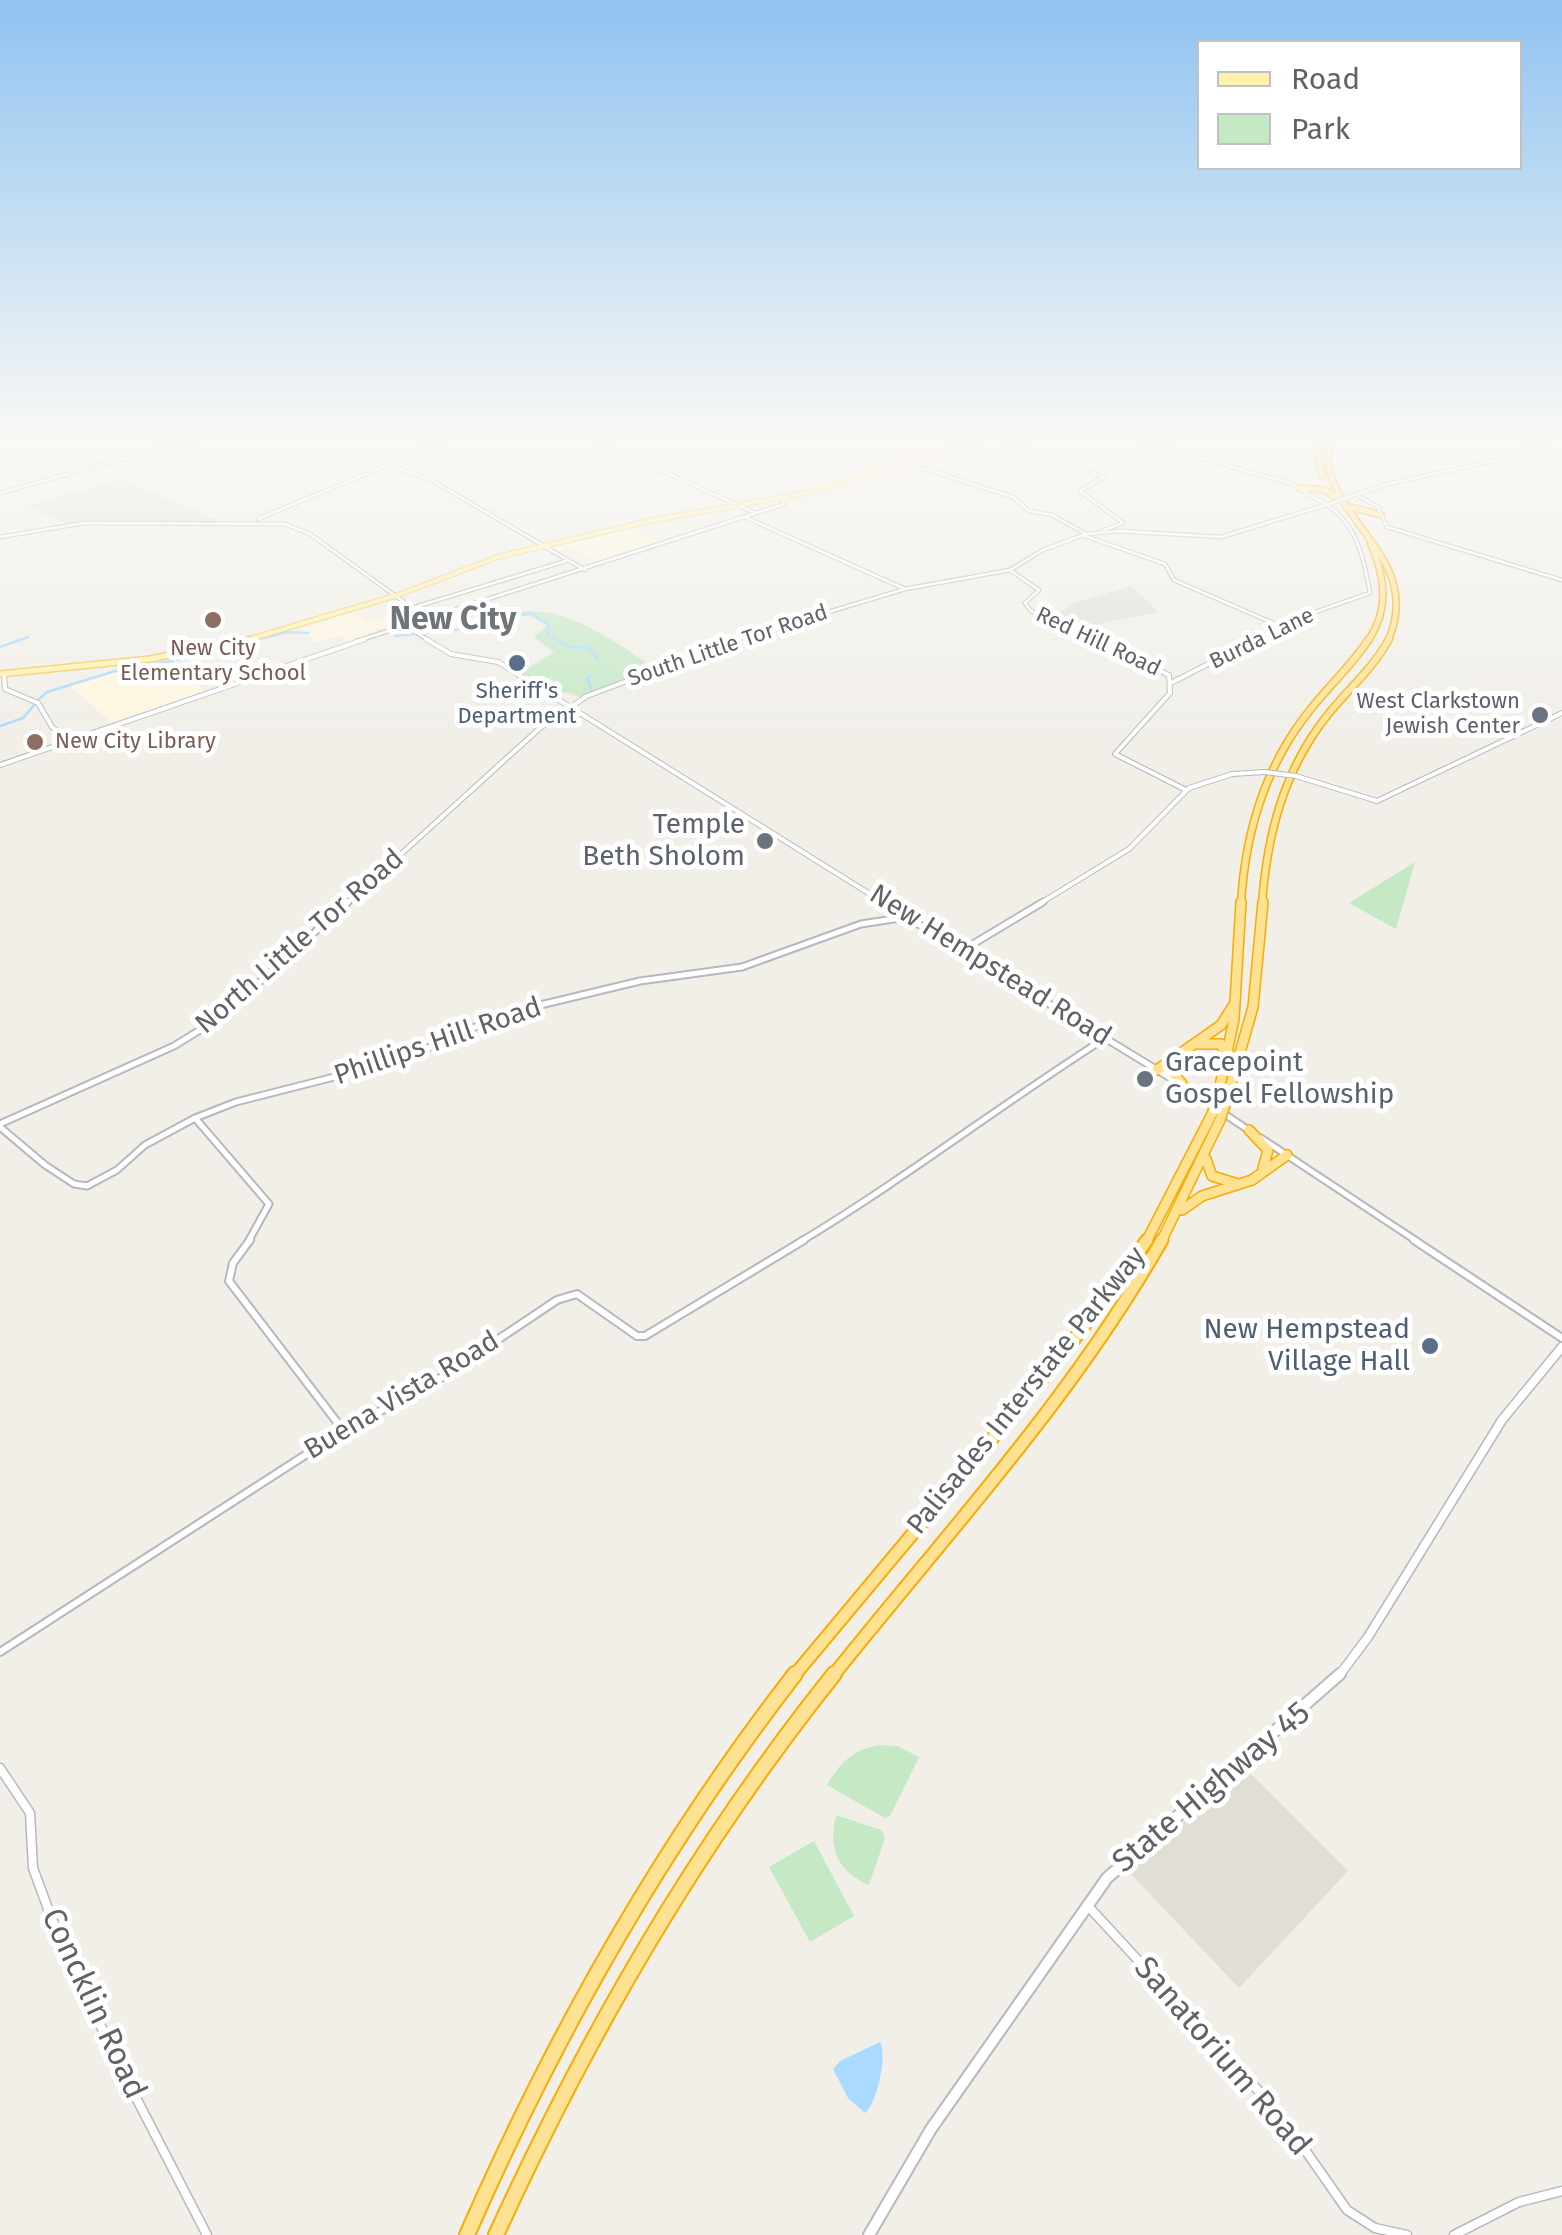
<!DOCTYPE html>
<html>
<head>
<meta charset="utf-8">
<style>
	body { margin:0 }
	#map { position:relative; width:1562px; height:2235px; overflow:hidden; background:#f1efe8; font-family:"Fira Sans",sans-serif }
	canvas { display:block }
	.legend { position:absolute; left:1197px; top:40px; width:325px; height:130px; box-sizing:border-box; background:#fff; border:2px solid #bfc1c3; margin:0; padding:12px 18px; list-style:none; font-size:30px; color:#5f6368 }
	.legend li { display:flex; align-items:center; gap:20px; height:50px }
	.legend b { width:50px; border:2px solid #bfc1c3 }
</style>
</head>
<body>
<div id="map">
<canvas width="1562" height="2235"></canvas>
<ul class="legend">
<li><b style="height:12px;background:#fff2af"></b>Road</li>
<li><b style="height:28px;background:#c5e8c5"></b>Park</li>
</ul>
</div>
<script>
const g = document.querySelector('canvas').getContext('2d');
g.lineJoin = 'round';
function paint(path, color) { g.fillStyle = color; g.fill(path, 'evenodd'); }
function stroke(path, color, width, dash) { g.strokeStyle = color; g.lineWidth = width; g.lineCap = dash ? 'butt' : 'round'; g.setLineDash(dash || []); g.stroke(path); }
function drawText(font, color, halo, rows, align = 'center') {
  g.font = font + ' "Fira Sans",sans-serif'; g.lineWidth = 10; g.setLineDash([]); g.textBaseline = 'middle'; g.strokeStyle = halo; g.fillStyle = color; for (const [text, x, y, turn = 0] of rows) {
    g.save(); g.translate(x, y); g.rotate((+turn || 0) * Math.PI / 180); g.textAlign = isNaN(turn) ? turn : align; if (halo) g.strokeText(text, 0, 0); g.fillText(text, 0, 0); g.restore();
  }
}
paint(new Path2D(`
	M632 528 661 543 601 564 572 547 556 552 548 547Z
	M414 608 422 617 390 628H375L378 632 350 642 340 635 316 643 302 628 354 612 369 622Z
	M172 662 204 691 112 723 70 686 123 669Z`), '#fef7e0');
paint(new Path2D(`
	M119 479 185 506 219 521 69 525 28 506Z
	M1131 586 1159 612 1067 630 1057 625 1062 620 1054 616 1074 603Z
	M1246 1769 1348 1871 1239 1988 1127 1870Z`), '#e1ded6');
paint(new Path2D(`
	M513 607 518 612C566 604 618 644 656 669L581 698 567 692 552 696 520 673 554 652 534 637 547 625 527 615 484 624 477 618Z
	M1415 862 1396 929 1349 903Z
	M879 1745 897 1746 919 1757 890 1816 885 1818 827 1785C841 1762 852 1750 879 1745Z
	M836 1815 881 1830 885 1838 869 1885C837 1871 828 1848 836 1815Z
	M814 1841 854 1916 810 1942 769 1867Z`), '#c5e8c5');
paint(new Path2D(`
	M880 2042C888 2055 876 2105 865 2113L848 2098 833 2069 840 2061Z`), '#aadaff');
stroke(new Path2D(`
	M424 633 467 629 531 613 549 625 547 635 571 647 590 648 598 660
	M395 636 416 634
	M0 647 28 637
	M178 660 287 632 308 633
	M592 675 587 678 592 692
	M38 700 47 692 122 669 173 661
	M0 726 23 718 35 704`), '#aadaff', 2.5);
const tertiaryFar4 = new Path2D(`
	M585 436 755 513
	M993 436 1104 477 1080 491 1123 523
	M1140 436 1138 440 1149 444 1294 484C1307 496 1323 500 1335 511 1359 531 1365 565 1370 593L1298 618 1252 641
	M1539 447 1562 453
	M906 463 1013 497 1029 511 1052 515 1086 534
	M386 464 431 480 585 570
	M0 493 206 436
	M1355 494 1378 507 1387 527 1562 580
	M1346 498 1383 485 1493 461 1557 436
	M747 518 905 589
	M258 519 457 436
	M1104 530 1123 523
	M1082 535 1165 564 1174 580 1282 627
	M0 537 84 523 285 524 310 534 426 618
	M1010 570 1039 590 1025 603 1031 611 1096 641
	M415 607 566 561
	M404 625 430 641
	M357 641 784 504 783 498
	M732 641 905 589 1010 570 1043 550 1086 534 1119 531 1221 537 1335 502`);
const tertiaryFar3 = new Path2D(`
	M426 639 451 654 498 662 886 904
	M1091 639 1169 675 1170 693 1115 754 1186 790
	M4 673 5 689 38 703 52 727 68 740
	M1171 683 1257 639
	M0 765 365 639
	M1296 776 1377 801 1562 713
	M346 904 540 728 587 696 739 639
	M1039 904 1129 849 1189 788 1232 774 1265 772`);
const tertiaryFar2 = new Path2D(`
	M882 902 1177 1082
	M963 950 1043 902
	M1186 1088 1214 1107
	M1223 1113 1247 1129
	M195 1118 269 1204 248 1242
	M0 1124 174 1046 221 1017 348 902
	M0 1127 45 1165 74 1184 87 1186 117 1170 145 1145 195 1118 236 1102 401 1060 507 1013 640 981 742 967 861 924 907 917
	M1261 1138 1418 1242
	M800 1242C906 1178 1003 1103 1107 1037`);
const tertiaryFar1 = new Path2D(`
	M250 1240 233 1263 229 1281 343 1430
	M1414 1240 1562 1338
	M0 1652 344 1430 430 1385 557 1300 577 1294 637 1336H645L804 1240`);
const tertiary = new Path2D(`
	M0 1768 30 1813 33 1868 51 1917 115 2057 207 2235
	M1088 1906 1280 2114 1347 2210 1375 2228 1407 2235
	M1454 2235 1519 2202 1562 2191`);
const secondaryFar1 = new Path2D(`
	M1338 1677 1368 1637 1502 1420 1562 1347`);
const secondary = new Path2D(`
	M869 2235 931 2129 1107 1878 1340 1674`);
const primaryFar1 = new Path2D(`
	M243 641 398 595 498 557 649 521 817 491 994 436`);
const primary = new Path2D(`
	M0 674 150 659 251 639`);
const motorwayFar4 = new Path2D(`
	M1321 436 1317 457 1323 477
	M1331 436C1309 516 1428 550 1388 641
	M1299 488 1325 490 1338 499
	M1351 507 1381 515
	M1368 641C1390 608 1385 577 1370 542`);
const motorwayFar3 = new Path2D(`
	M1241 904C1245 833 1265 766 1310 710 1329 686 1352 665 1369 639
	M1262 904C1267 836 1283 772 1326 717 1347 690 1373 669 1389 639`);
const motorwayFar2 = new Path2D(`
	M1199 1044H1221L1227 1058
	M1178 1059 1174 1074 1185 1088
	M1157 1070 1221 1025 1235 1003
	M1217 1100 1234 1019 1241 902
	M1225 1105 1253 1007 1263 902
	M1249 1130 1268 1150 1263 1168
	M1206 1159 1212 1176 1235 1183
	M1182 1210 1202 1196 1252 1180 1287 1155
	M1146 1242 1212 1114
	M1161 1242 1220 1120`);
const motorwayFar1 = new Path2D(`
	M793 1677 1067 1349 1147 1240
	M832 1677C946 1534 1071 1400 1162 1240`);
const motorway = new Path2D(`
	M467 2235C555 2034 660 1848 795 1674
	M496 2235C588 2034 696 1847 834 1674`);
stroke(tertiaryFar4, '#b5b8bc', 5);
stroke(tertiaryFar3, '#b5b8bc', 6);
stroke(tertiaryFar2, '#b5b8bc', 9);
stroke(tertiaryFar1, '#b5b8bc', 10);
stroke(tertiary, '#b5b8bc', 11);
stroke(secondaryFar1, '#b6babf', 11);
stroke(secondary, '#b6babf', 14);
stroke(primaryFar1, '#f2c960', 6);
stroke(primary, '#f2c960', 8);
stroke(motorwayFar4, '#f9ab00', 8);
stroke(motorwayFar3, '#f9ab00', 9);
stroke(motorwayFar2, '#f9ab00', 12);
stroke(motorwayFar1, '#f9ab00', 15);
stroke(motorway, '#f9ab00', 18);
stroke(tertiaryFar4, '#fff', 2.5);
stroke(tertiaryFar3, '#fff', 4);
stroke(tertiaryFar2, '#fff', 5);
stroke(tertiaryFar1, '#fff', 6);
stroke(tertiary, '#fff', 8);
stroke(secondaryFar1, '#fff', 8);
stroke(secondary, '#fff', 10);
stroke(primaryFar1, '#fff2af', 4);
stroke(primary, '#fff2af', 5);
stroke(motorwayFar4, '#fde293', 5);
stroke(motorwayFar3, '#fde293', 6);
stroke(motorwayFar2, '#fde293', 9);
stroke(motorwayFar1, '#fde293', 11);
stroke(motorway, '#fde293', 14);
const tertiaryBridgeFar1 = new Path2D(`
	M1335 502 1346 498`);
const tertiaryBridge = new Path2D(`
	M1265 772 1296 776`);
const motorwayBridge = new Path2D(`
	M1212 1114 1217 1100
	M1220 1120 1225 1105`);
stroke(tertiaryBridgeFar1, '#b5b8bc', 5, []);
stroke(tertiaryBridge, '#b5b8bc', 6, []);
stroke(motorwayBridge, '#f9ab00', 12, []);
stroke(tertiaryBridgeFar1, '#fff', 2.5);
stroke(tertiaryBridge, '#fff', 4);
stroke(motorwayBridge, '#fde293', 9);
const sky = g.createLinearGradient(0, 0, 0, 749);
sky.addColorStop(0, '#8fc3f1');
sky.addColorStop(0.58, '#f9f8f5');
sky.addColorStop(1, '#f9f8f500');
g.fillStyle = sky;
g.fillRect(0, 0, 1562, 749);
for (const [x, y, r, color] of [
	[213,620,10,"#8d6e63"],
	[517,663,10,"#5c6f8a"],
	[1540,715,10,"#6b7280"],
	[35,742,10,"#8d6e63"],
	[765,841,10,"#6b7280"],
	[1145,1079,10,"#6b7280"],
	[1430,1346,10,"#5c6f8a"]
]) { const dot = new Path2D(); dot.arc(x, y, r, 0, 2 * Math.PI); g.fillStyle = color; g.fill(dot); stroke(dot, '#fff', 4); }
drawText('22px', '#5f6368', '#fff', [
	["Burda Lane",1262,639,-26],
	["Red Hill Road",1098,642,25],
	["South Little Tor Road",728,646,-19]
]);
drawText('22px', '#785e54', '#fff', [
	["New City",213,649],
	["Elementary School",213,674],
	["New City Library",55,742,"left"]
]);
drawText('22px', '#4e5e75', '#fff', [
	["Sheriff's",517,692],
	["Department",517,717]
]);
drawText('22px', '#5b616d', '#fff', [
	["West Clarkstown",1520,702],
	["Jewish Center",1520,727]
], 'right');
drawText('28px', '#5b616d', '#fff', [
	["Temple",745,825],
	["Beth Sholom",745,857],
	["Gracepoint",1165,1063,"left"],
	["Gospel Fellowship",1165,1095,"left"]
], 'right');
drawText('28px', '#5f6368', '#fff', [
	["North Little Tor Road",300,942,-41],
	["New Hempstead Road",990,966,32],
	["Phillips Hill Road",438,1042,-19],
	["Palisades Interstate Parkway",1027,1391,-51],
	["Buena Vista Road",402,1396,-31]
]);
drawText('28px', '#4e5e75', '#fff', [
	["New Hempstead",1410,1330],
	["Village Hall",1410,1362]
], 'right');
drawText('bold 32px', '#70757a', '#fff', [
	["New City",453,620]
]);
drawText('32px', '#5f6368', '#fff', [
	["State Highway 45",1212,1788,-40],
	["Concklin Road",93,2004,65],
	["Sanatorium Road",1222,2057,49]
]);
</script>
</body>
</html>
